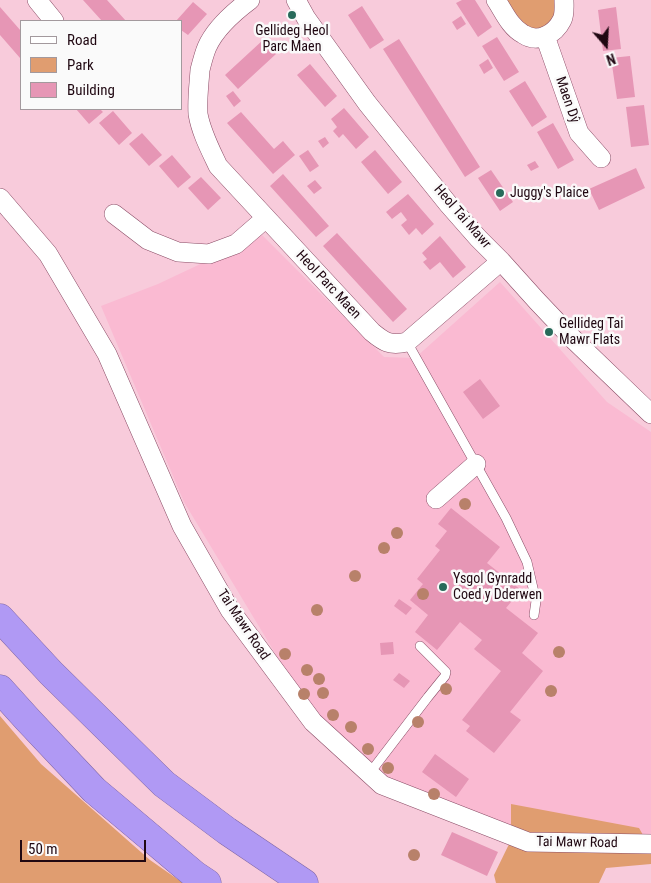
<!DOCTYPE html>
<html>
<head>
<meta charset="utf-8">
<style>
	body { margin:0 }
	#map { position:relative; width:651px; height:883px; overflow:hidden; background:#f8cbdb; font-family:"Roboto Condensed",sans-serif }
	canvas { display:block }
	.legend { position:absolute; left:20px; top:20px; width:162px; height:90px; box-sizing:border-box; background:#fafafa; border:1px solid #a3999d; margin:0; padding:6px 9px; list-style:none; font-size:15px; color:#200812 }
	.legend li { display:flex; align-items:center; gap:10px; height:25px }
	.legend b { width:25px; border:1px solid #a3999d }
	.north { position:absolute; left:581px; top:20px; width:50px; height:50px; -webkit-text-stroke:4px #fafafa; paint-order:stroke; rotate:161deg; font-size:14px; font-weight:700; line-height:20px; text-align:center; color:#200812 }
	.north::after { content:''; display:block; margin:auto; width:18px; height:22px; background:#200812; clip-path:polygon(50% 0,100% 100%,50% 72%,0 100%) }
	.scale { position:absolute; left:20px; top:840px; width:126px; height:22px; box-sizing:border-box; border:2px solid #200812; border-top:0; padding-left:6px; font-size:15px; line-height:18px; white-space:nowrap; color:#200812; -webkit-text-stroke:4px #fafafa; paint-order:stroke }
</style>
</head>
<body>
<div id="map">
<canvas width="651" height="883"></canvas>
<ul class="legend">
<li><b style="height:6px;background:#fff"></b>Road</li>
<li><b style="height:14px;background:#e09d70"></b>Park</li>
<li><b style="height:14px;background:#e696b5"></b>Building</li>
</ul>
<div class="north">N</div>
<div class="scale">50 m</div>
</div>
<script>
const g = document.querySelector('canvas').getContext('2d');
g.lineJoin = 'round';
function paint(path, color) { g.fillStyle = color; g.fill(path, 'evenodd'); }
function stroke(path, color, width, dash) { g.strokeStyle = color; g.lineWidth = width; g.lineCap = dash ? 'butt' : 'round'; g.setLineDash(dash || []); g.stroke(path); }
function drawText(font, color, halo, rows, align = 'center') {
  g.font = font + ' "Roboto Condensed",sans-serif'; g.lineWidth = 5; g.setLineDash([]); g.textBaseline = 'middle'; g.strokeStyle = halo; g.fillStyle = color; for (const [text, x, y, turn = 0] of rows) {
    g.save(); g.translate(x, y); g.rotate((+turn || 0) * Math.PI / 180); g.textAlign = isNaN(turn) ? turn : align; if (halo) g.strokeText(text, 0, 0); g.fillText(text, 0, 0); g.restore();
  }
}
paint(new Path2D(`
	M262 235 384 357 415 358 500 282 607 402 651 432V838L547 837 492 822 399 786 318 719 287 673 184 502 101 306 158 284Z`), '#fabad2');
paint(new Path2D(`
	M503 0H558L560 17 537 36 515 20Z
	M0 716 41 764 150 860 183 883H0Z
	M511 804 639 828 651 849V864L606 868 599 883H496L494 875 511 840Z`), '#e09d70');
paint(new Path2D(`
	M83 0H107L126 21H102Z
	M462 0H475L492 27 478 37 456 3Z
	M193 2 207 14 188 35 181 30V21H176Z
	M362 6 384 40 370 49 348 15Z
	M0 7 21 31V56L20 58 0 35Z
	M616 7 621 49 603 51 598 10Z
	M461 16 466 24 457 30 452 22Z
	M497 37 519 72 504 81 482 46Z
	M399 39 480 167 465 177 383 49Z
	M263 40 276 54 238 89 225 75Z
	M630 56 635 97 617 99 611 58Z
	M488 59 493 68 484 74 479 65Z
	M310 64 337 96 325 107 297 75Z
	M525 81 547 117 532 127 509 91Z
	M233 91 241 101 234 107 226 96Z
	M644 105 649 145 631 147 626 107Z
	M344 108 369 137 356 149 343 134 339 138 333 131 337 127 331 119Z
	M76 109H100L103 112 89 124Z
	M113 111 132 133 119 145 99 123Z
	M241 112 274 149 283 141 295 155 273 174 227 123Z
	M553 123 574 160 558 169 537 132Z
	M142 133 162 155 149 166 129 144Z
	M325 137 329 143 323 148 318 141Z
	M308 150 319 166 310 172 299 156Z
	M375 150 402 182 388 194 361 162Z
	M172 155 191 177 178 188 159 166Z
	M535 161 539 167 531 171 527 165Z
	M636 168 645 188 599 210 589 189Z
	M491 170 513 202 500 211 478 178Z
	M283 174 329 226 316 237 270 186Z
	M201 177 221 198 208 210 188 188Z
	M315 180 322 188 314 194 307 186Z
	M408 194 434 224 422 235 416 228 409 235 401 225 407 220 401 212 392 219 386 212Z
	M337 233 407 309 393 322 323 246Z
	M440 236 466 267 453 278 440 262 430 270 423 262 427 259 422 253Z
	M480 379 500 406 483 419 463 392Z
	M451 508 500 547 487 563 521 590 506 608 538 633 522 653 543 671 510 712 521 720 494 753 466 731 470 726 462 720 501 671 474 649 482 640 460 622 437 650 415 632 428 615 410 600 423 584 417 579 440 550 435 546 447 531 438 524Z
	M399 599 412 608 406 615 394 606Z
	M393 642 394 654 381 655 380 643Z
	M399 673 410 681 404 688 393 680Z
	M435 754 469 779 456 797 422 772Z
	M452 832 498 852 487 876 441 855Z`), '#e696b5');
const lane = new Path2D(`
	M407 342 506 518 527 562 536 601 534 615
	M369 774 428 697 445 676 446 672 420 646`);
const street = new Path2D(`
	M37 0 54 21
	M250 0C234 12 215 29 207 47 204 54 202 62 200 70 199 85 197 99 198 114 201 132 210 149 218 166L372 332C384 342 390 346 407 342L501 261
	M296 0 306 18 367 103 449 205 478 238 501 261 537 301 575 341 651 414
	M496 0C504 12 510 27 523 34 538 44 555 34 562 20 565 14 564 6 564 0
	M545 36 579 133 601 158
	M0 198 48 254 107 354 182 526 230 610 313 722 382 785 528 842 651 844
	M114 214 148 240 178 252 209 254 236 244 266 218
	M436 499 476 464`);
const highway = new Path2D(`
	M0 618 51 673 164 784 227 831 304 883
	M0 689 28 720 94 790 195 875 207 883`);
stroke(lane, '#8a4c66', 10);
stroke(street, '#8a4c66', 20);
stroke(highway, '#7e66a5', 29);
stroke(lane, '#fff', 9);
stroke(street, '#fff', 19);
stroke(highway, '#b099f4', 28);
g.fillStyle = '#b8816a';
for (const [x, y] of [
	[465,504],
	[397,533],
	[384,548],
	[355,576],
	[423,594],
	[317,610],
	[559,652],
	[285,654],
	[307,670],
	[319,679],
	[446,689],
	[551,691],
	[323,693],
	[304,694],
	[333,715],
	[418,722],
	[351,727],
	[368,749],
	[388,768],
	[434,794],
	[414,855]
]) { g.beginPath(); g.arc(x, y, 6, 0, 2 * Math.PI); g.fill(); }
for (const [x, y, r, color] of [
	[292,15,5,"#286a5a"],
	[500,193,5,"#286a5a"],
	[549,332,5,"#286a5a"],
	[443,587,5,"#286a5a"]
]) { const dot = new Path2D(); dot.arc(x, y, r, 0, 2 * Math.PI); g.fillStyle = color; g.fill(dot); stroke(dot, '#fafafa', 2); }
drawText('14px', '#200812', '#fafafa', [
	["Gellideg Heol",292,31,"center"],
	["Parc Maen",292,47,"center"],
	["Juggy's Plaice",510,193],
	["Gellideg Tai",559,324],
	["Mawr Flats",559,340],
	["Ysgol Gynradd",453,579],
	["Coed y Dderwen",453,595]
], 'left');
drawText('14px', '#200812', '#fafafa', [
	["Maen Dŷ",567,100,71],
	["Heol Tai Mawr",462,217,49],
	["Heol Parc Maen",328,285,47],
	["Tai Mawr Road",243,625,56],
	["Tai Mawr Road",577,843,1]
]);
</script>
</body>
</html>
